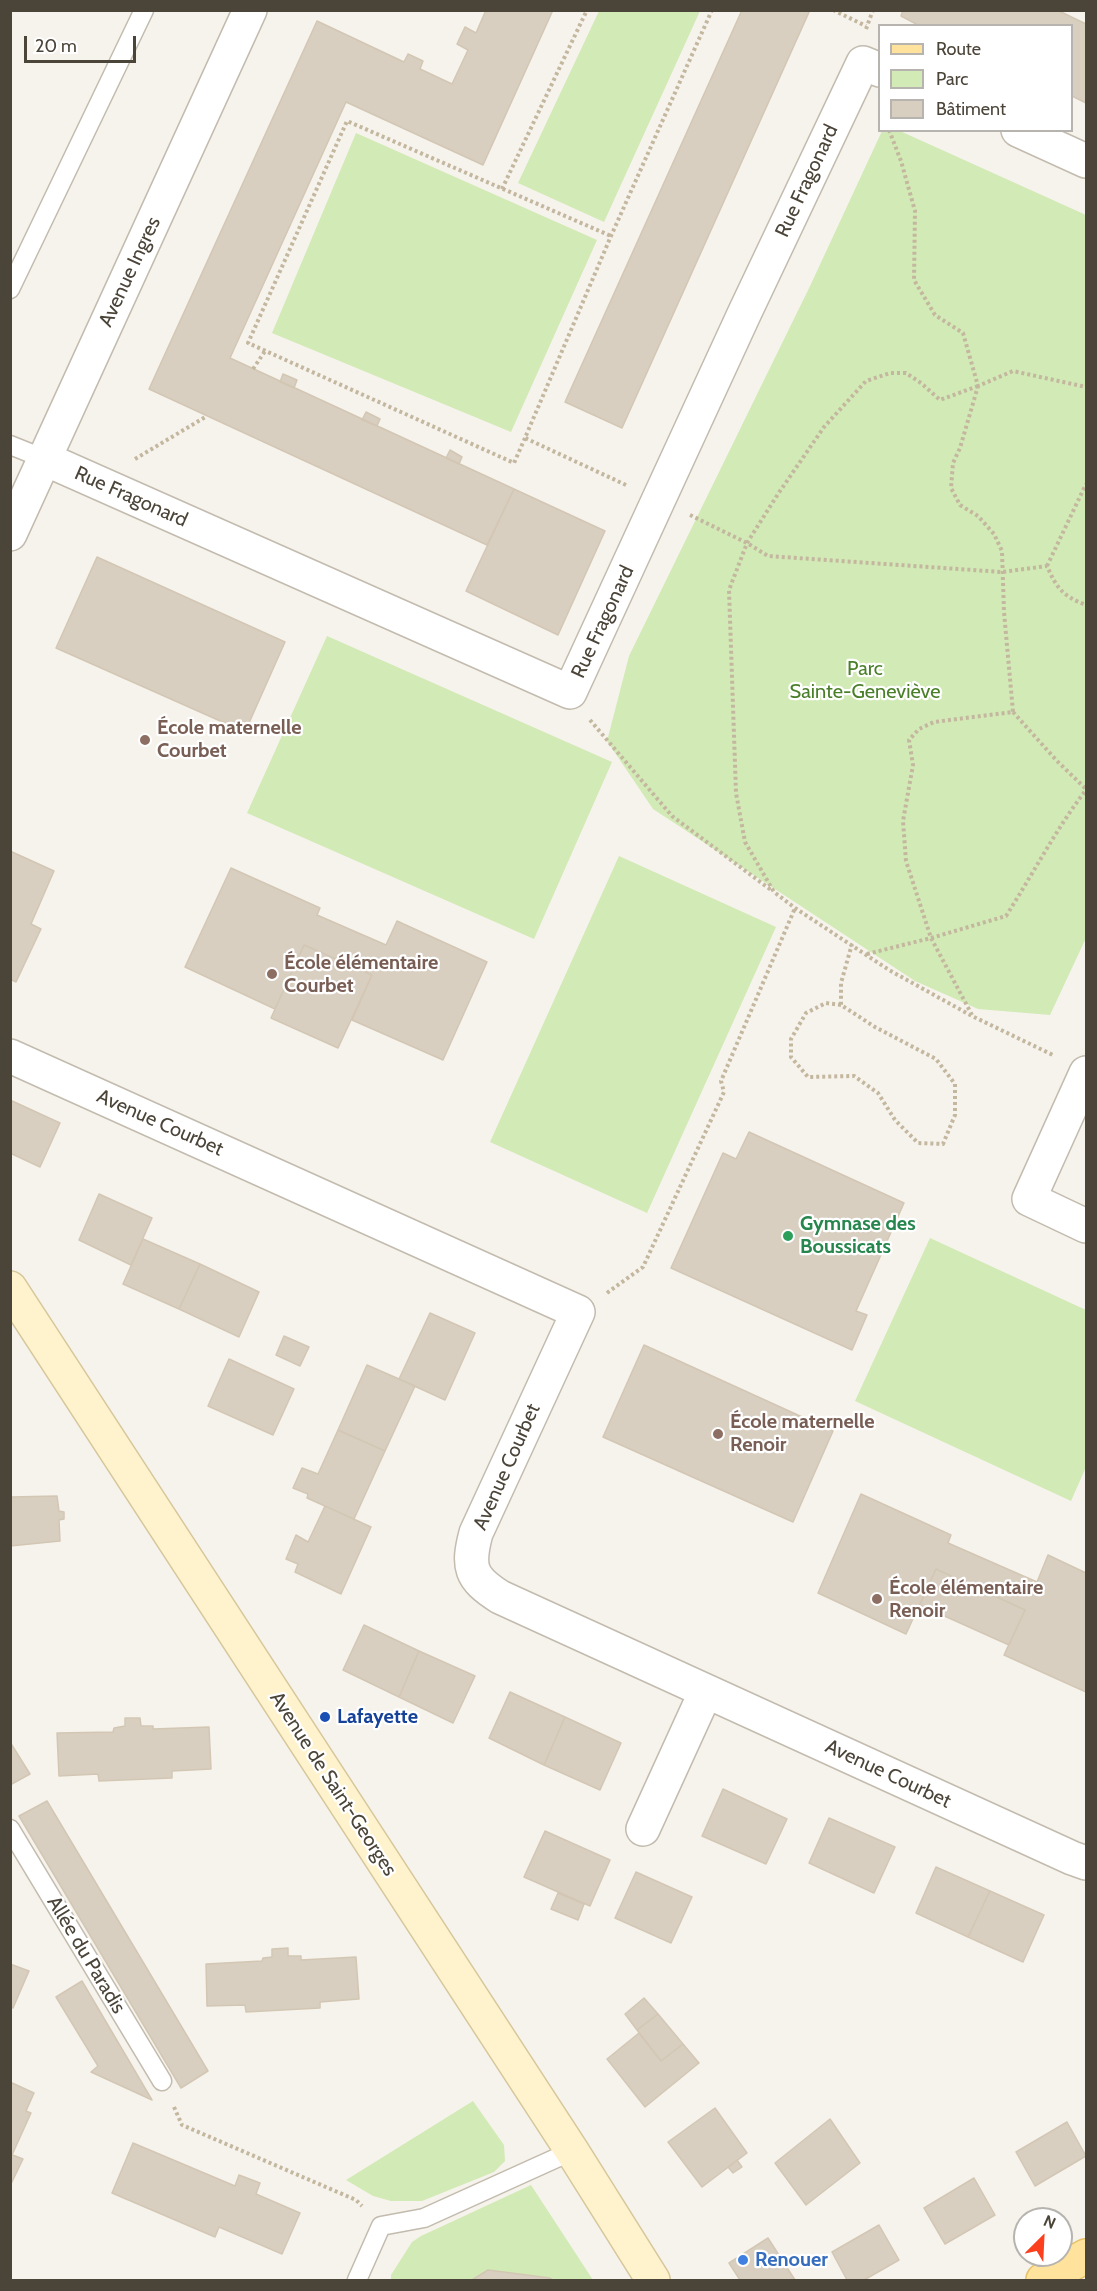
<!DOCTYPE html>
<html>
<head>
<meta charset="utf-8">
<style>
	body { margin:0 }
	#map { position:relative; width:1097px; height:2291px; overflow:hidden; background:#f6f3ec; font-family:Cabin,sans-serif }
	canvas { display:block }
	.frame { position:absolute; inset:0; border:12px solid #4b4439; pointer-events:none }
	.legend { position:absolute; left:878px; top:24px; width:195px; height:108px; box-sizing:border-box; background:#fff; border:2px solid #b7b4b0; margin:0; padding:8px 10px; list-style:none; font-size:18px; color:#4b4439 }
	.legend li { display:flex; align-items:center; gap:12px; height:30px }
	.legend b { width:30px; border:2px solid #b7b4b0 }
	.north { position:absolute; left:1013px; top:2207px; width:60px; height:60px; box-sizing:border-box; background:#fff; border:2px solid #b7b4b0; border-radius:50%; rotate:24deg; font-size:16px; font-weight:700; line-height:24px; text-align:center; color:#4b4439 }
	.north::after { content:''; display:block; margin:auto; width:21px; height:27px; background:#fc3f1d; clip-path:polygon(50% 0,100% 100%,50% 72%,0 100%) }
	.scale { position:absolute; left:24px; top:36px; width:112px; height:27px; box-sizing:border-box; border:3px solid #4b4439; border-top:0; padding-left:8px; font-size:18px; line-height:21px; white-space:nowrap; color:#4b4439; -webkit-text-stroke:4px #fff; paint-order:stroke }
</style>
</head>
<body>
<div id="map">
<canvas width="1097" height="2291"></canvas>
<div class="frame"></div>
<ul class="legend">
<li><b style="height:8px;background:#ffe39c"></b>Route</li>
<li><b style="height:16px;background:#d2eab5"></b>Parc</li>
<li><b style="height:16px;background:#d8cfc1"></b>Bâtiment</li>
</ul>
<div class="north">N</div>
<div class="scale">20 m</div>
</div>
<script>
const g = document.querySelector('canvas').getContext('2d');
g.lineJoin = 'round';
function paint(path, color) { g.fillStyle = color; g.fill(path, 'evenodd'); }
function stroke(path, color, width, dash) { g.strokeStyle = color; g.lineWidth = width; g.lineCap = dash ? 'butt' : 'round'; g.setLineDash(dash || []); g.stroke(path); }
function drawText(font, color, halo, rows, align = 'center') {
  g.font = font + ' Cabin,sans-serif'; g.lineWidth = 4.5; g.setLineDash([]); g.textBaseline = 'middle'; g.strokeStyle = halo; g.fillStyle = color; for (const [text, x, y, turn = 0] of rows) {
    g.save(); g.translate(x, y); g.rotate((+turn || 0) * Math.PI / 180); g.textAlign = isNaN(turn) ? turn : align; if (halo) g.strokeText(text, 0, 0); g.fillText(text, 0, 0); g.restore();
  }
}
paint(new Path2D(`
	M599 11H700L604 222 518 183Z
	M882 131H900L1086 215V938L1050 1015 978 1009 915 981 653 809 607 741 629 656 811 284Z
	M356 133 597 240 511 432 272 333Z
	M327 636 612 762 534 939 247 813Z
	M619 856 776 927 647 1213 490 1142Z
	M930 1238 1086 1310V1467L1071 1501 855 1401Z
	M473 2101 504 2145 505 2161 494 2172 422 2201H391L373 2196 346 2180Z
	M531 2185 593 2280H391V2275L412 2242 421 2236Z`), '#d2eab5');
const building = new Path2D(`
	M486 10H553L483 165 346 102 230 358 514 489 487 545 149 389 317 21 404 62 408 54 423 61 420 69 452 84 468 50 457 44 465 27 476 33Z
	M742 10H810L622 428 565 402Z
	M903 10H1057L1086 24V103L1072 96V26H920L901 16Z
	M283 374 297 380 294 388 280 382Z
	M366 412 380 419 377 426 362 420Z
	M450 450 462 457 459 464 446 458Z
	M514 489 605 531 558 635 466 591Z
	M97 557 285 642 245 732 56 648Z
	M10 851 54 871 31 924 41 929 16 982 10 979Z
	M231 868 320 908 317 915 386 945 397 921 487 962 443 1060 352 1020 372 975 304 945 275 1009 185 967Z
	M304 945 372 975 338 1048 271 1018Z
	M10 1100 60 1123 40 1167 10 1153Z
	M749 1132 904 1203 856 1311 867 1315 852 1350 671 1268 723 1153 736 1159Z
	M99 1194 152 1218 131 1265 79 1240Z
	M143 1239 200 1264 179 1309 123 1284Z
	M200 1264 259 1292 239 1337 179 1309Z
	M430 1313 475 1333 445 1400 399 1379Z
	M284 1336 309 1347 300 1366 276 1355Z
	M644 1345 833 1431 793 1522 603 1437Z
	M229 1359 294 1389 273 1435 208 1406Z
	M367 1365 415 1386 385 1451 338 1430Z
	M338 1430 385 1451 354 1519 307 1498 308 1494 293 1488 302 1468 318 1474Z
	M861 1494 951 1535 948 1543 1037 1582 1048 1555 1086 1573V1692L1004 1655 1025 1610 936 1569 906 1634 818 1593Z
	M57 1496 59 1511 64 1512V1519L59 1520 60 1541 10 1546V1497Z
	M325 1506 371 1527 341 1594 295 1572 298 1564 286 1559 296 1535 308 1542Z
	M936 1569 1025 1610 1009 1645 920 1605Z
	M364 1625 419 1651 399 1697 343 1670Z
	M419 1651 475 1676 453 1723 399 1697Z
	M510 1692 565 1717 544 1765 489 1738Z
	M565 1717 621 1743 600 1790 544 1765Z
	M125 1718H140L141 1726H153V1729L209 1727 211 1769 172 1771V1778L99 1781 98 1774 59 1776 57 1733 113 1732 114 1728 125 1726Z
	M10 1742 30 1774 10 1785Z
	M723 1789 787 1819 766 1864 702 1836Z
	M47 1801 208 2071 181 2088 19 1816Z
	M829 1818 895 1847 874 1893 809 1863Z
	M545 1831 610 1860 590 1906 524 1877Z
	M936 1867 990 1891 968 1937 916 1913Z
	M636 1872 692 1897 671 1943 615 1918Z
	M990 1891 1044 1915 1023 1962 968 1937Z
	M558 1893 584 1904 578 1920 551 1909Z
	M288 1948V1956H301V1960L356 1957 359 1999 320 2002V2008L246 2012 245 2005 207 2006 206 1964 262 1961 263 1958 272 1957V1949Z
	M10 1964 29 1971 13 2008 10 2007Z
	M82 1981 152 2100 91 2072 98 2066 56 1997Z
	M644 1998 658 2014 637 2030 625 2014Z
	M658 2014 683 2044 661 2061 637 2030Z
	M639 2033 661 2061 683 2044 699 2063 645 2107 607 2059Z
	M10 2082 34 2093 26 2111 31 2113 12 2155 10 2154Z
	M715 2108 747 2153 702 2187 668 2142Z
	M830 2119 860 2163 806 2205 775 2163Z
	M1067 2122 1086 2156 1035 2186 1016 2152Z
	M133 2143 235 2186 239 2175 260 2183 256 2194 300 2213 282 2254 219 2227 215 2237 112 2193Z
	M10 2154 23 2159 10 2186Z
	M737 2160 742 2167 733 2173 728 2167Z
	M974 2178 995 2215 945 2244 924 2208Z
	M879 2225 899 2260 864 2280H847L832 2252Z
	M768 2238 795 2280H740L729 2263Z
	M488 2270 550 2278 553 2280H472Z`);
paint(building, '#d8cfc1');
stroke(building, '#d3c7b4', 1.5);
const service = new Path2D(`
	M10 289 144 10
	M10 445 45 459
	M10 1829 162 2081
	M357 2280 381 2226 424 2218 572 2151`);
const minor = new Path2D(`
	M1018 130 1086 161
	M45 459 570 692 745 312 863 63 880 70
	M10 534 250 10
	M10 1056 578 1312 476 1533C467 1567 470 1578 500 1597L1072 1858 1086 1863
	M1086 1073 1029 1199 1086 1226
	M643 1829 706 1691`);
const secondary = new Path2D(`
	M10 1288 572 2151 653 2280`);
const primary = new Path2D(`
	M1043 2280 1086 2256`);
stroke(service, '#c2bbae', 21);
stroke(minor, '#c2bbae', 36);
stroke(secondary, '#d6c79b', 36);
stroke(primary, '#e6c16a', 36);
stroke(new Path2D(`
	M833 10 866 26
	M866 29 873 10
	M889 130 901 161 915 211 914 280 935 315 963 333 978 386 1013 371 1086 387
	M502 189 587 10
	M253 369 265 351
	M978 386 940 400 921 383 906 373H890L866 381 824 427 778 494 747 543 729 590 736 793 745 842 774 892 795 908 889 970 972 1016 1055 1056
	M525 438 514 463 248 343 347 121 611 236
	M135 459 207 416
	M626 485 525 438 611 236 712 10
	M690 515 747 543 768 556 1002 572 1047 566C1057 589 1063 596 1086 605
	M1047 566 1086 484
	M1013 712 1057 761 1086 789
	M590 720 672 816 771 890
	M867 954 931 938 1006 916C1033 874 1056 829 1086 790
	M841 1005 826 1003 806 1013 791 1039V1057L808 1077 854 1076 878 1093 895 1120 918 1143 943 1144 955 1115V1084L936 1059 875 1027 841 1005V983L852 944
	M972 1015 931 938 906 861 903 821 913 765 909 740 919 729 934 722 1013 712 1004 612 1002 551 994 534 978 516 960 505 951 488 953 463 960 448 978 386
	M607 1293 643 1267 724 1092 721 1081 795 908
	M174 2107 182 2125 356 2200 362 2206`), '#c4b79f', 4, [3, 3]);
stroke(service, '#fff', 18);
stroke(minor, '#fff', 33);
stroke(secondary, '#fff3cd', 33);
stroke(primary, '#ffe39c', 33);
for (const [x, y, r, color] of [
	[145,740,6,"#8d6e63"],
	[272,974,6,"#8d6e63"],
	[788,1236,6,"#2e9e5b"],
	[718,1434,6,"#8d6e63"],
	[877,1599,6,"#8d6e63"],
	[325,1717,6,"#1a4fb4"],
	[743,2260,6,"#3f7fe0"]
]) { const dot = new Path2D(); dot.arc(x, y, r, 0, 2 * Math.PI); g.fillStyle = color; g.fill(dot); stroke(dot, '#fff', 2); }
drawText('20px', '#4b4439', '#fff', [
	["Rue Fragonard",807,181,-65],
	["Avenue Ingres",130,272,-65],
	["Rue Fragonard",131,497,24],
	["Rue Fragonard",603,622,-65],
	["Avenue Courbet",160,1123,24],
	["Avenue Courbet",507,1467,-66],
	["Avenue Courbet",888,1774,25],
	["Avenue de Saint-Georges",333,1784,57],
	["Allée du Paradis",86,1955,59]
]);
drawText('20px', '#4a7f2a', '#fff', [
	["Parc",865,669],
	["Sainte-Geneviève",865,692]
]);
drawText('bold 20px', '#785e54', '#fff', [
	["École maternelle",157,728],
	["Courbet",157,751],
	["École élémentaire",284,963],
	["Courbet",284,986],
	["École maternelle",730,1422],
	["Renoir",730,1445],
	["École élémentaire",889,1588],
	["Renoir",889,1611]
], 'left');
drawText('bold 20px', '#27864d', '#fff', [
	["Gymnase des",800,1224],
	["Boussicats",800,1247]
], 'left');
drawText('bold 20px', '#164399', '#fff', [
	["Lafayette",337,1717]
], 'left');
drawText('bold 20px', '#366cbe', '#fff', [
	["Renouer",755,2260]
], 'left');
</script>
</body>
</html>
